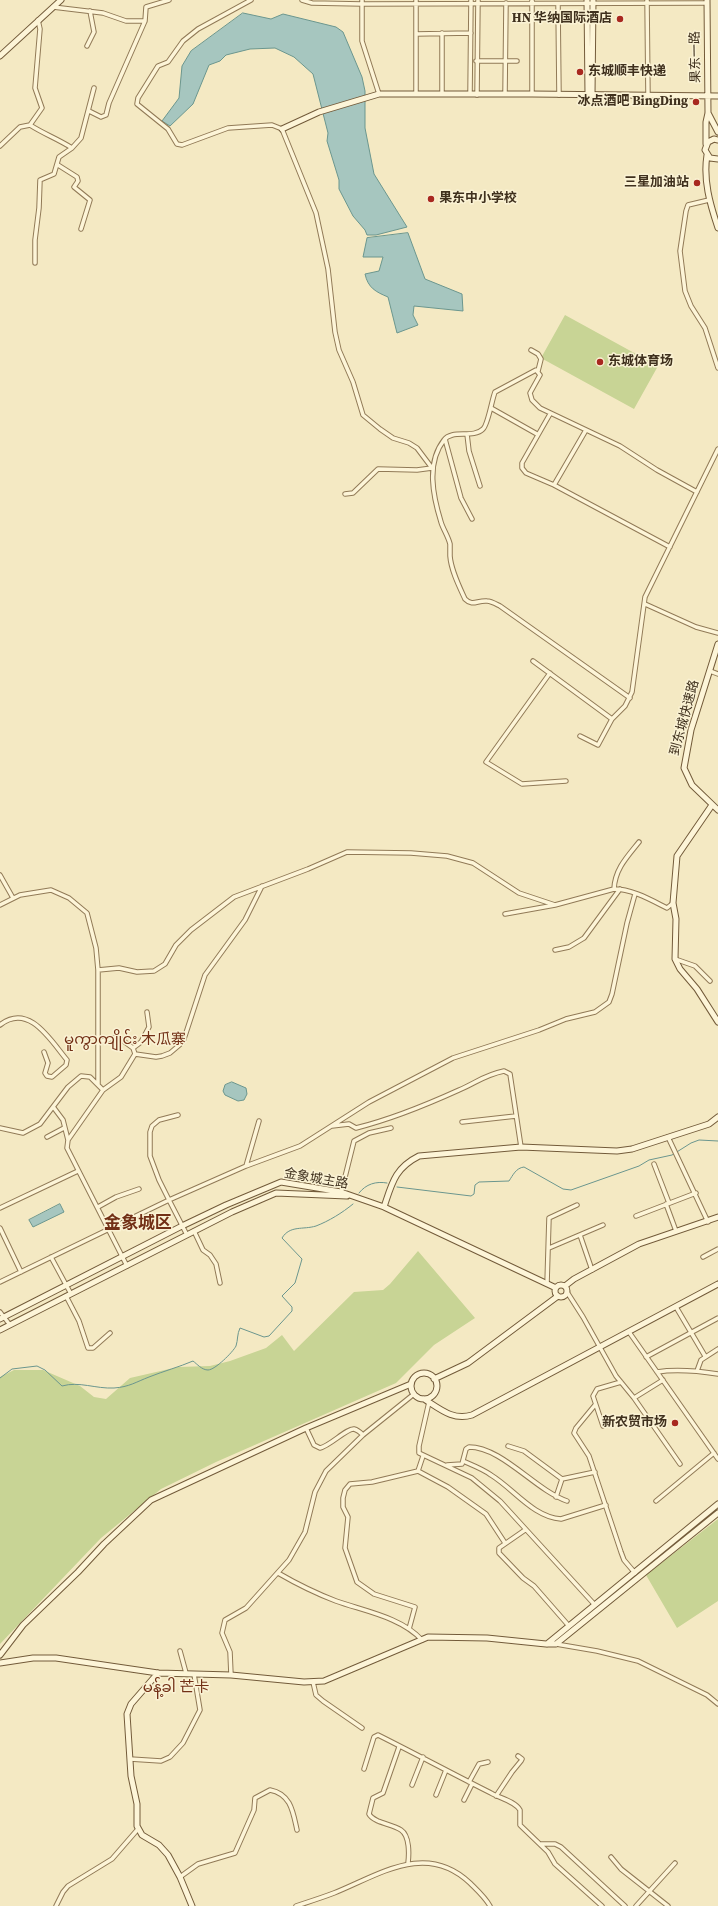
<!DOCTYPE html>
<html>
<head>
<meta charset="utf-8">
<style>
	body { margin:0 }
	canvas { display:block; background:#f4e9c3 }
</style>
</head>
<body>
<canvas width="718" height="1906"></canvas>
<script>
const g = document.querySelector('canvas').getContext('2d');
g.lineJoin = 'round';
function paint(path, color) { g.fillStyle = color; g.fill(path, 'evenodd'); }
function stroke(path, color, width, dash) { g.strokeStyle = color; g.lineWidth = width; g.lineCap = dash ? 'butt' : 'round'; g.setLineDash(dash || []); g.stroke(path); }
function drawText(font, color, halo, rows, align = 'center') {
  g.font = font + ' "Source Serif 4","Noto Sans SC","Noto Sans Myanmar",serif'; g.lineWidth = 3; g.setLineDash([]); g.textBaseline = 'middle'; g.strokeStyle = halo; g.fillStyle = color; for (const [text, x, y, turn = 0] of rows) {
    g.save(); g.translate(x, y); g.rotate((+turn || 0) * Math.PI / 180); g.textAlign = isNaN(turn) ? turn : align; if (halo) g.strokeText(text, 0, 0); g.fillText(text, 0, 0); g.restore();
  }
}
paint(new Path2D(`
	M565 315 658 366 634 409 541 358Z
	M418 1251 475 1318 434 1345 396 1383 216 1462 161 1489 101 1538 0 1644V1377L14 1370H43L80 1386 94 1397 106 1399 130 1378 178 1367 210 1366 230 1361 266 1348 282 1335 294 1351 354 1292 383 1290 390 1284Z
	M718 1519V1601L677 1628 646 1575Z`), '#c8d495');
const water = new Path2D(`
	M243 13 271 19 283 14 336 27 343 32 362 77 365 91V128L374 174 407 227 376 235H367L365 230 353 216 339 189V180L327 141 328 133 313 74 294 57 275 48 250 49 226 55 220 61 209 65 193 104 170 126 162 121 179 98 182 66 191 51Z
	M408 233 425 279 462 294 463 311 414 306 413 315 418 325 397 333 388 297C376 292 368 288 365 274L379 271 383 257H363L367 238Z
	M232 1082 246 1088 247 1094 244 1100 238 1101 225 1095 223 1091 225 1085Z
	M60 1204 64 1212 33 1227 29 1220Z`);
paint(water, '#a6c6bf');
stroke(water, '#6b968e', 1);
stroke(new Path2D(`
	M397 1187 471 1196 474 1194 475 1185 479 1182 509 1181C513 1175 516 1168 524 1167L563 1189 571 1190 639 1166 649 1160 672 1155 691 1143 699 1140 718 1141
	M359 1193C366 1184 376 1181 387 1183
	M0 1378 12 1369 37 1366 45 1370 62 1386C79 1381 96 1389 114 1388 129 1387 136 1382 149 1377 164 1371 179 1367 193 1361 197 1364 202 1370 208 1370 215 1370 233 1352 236 1346 238 1340 237 1334 240 1328L264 1337 269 1336 292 1311V1307L282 1296 295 1283 302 1259 282 1238C290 1225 303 1230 316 1226 329 1221 342 1213 353 1204`), '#6b968e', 1);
const street = new Path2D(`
	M251 0 198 29 183 41 168 62 158 66 138 98 137 104 168 129 177 144 182 145 228 128 272 125 282 129 316 213 328 269 335 332 339 350 353 382 363 415 380 429 393 438 409 443 417 448 432 468
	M302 0 312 3 362 4 707 3
	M362 0V41L379 94
	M416 0V94
	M532 0V94
	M647 0 648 95
	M558 4 559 95
	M53 7 103 13 126 21H145
	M416 34 471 33
	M87 46 94 32 90 11
	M476 61H517
	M442 94V33
	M470 94 471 0
	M505 94 506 3
	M477 95 478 0
	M89 111 101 117 106 115 109 103 145 21 146 7 169 0
	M30 125 42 108 35 88 40 29 38 20
	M0 146 20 127 30 125C44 134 58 139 72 148
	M58 165 77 177 78 181 74 187 90 200 81 229
	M709 200 688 205 686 211 680 251 685 291 691 306 705 328 718 368
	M35 263V240L39 208 40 180 54 174 59 157 72 148 81 138 94 88
	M531 350 538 354 541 359 538 371
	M491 408 537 434
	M550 414 522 463V468L526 473 554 485 670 547
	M467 434 469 451 480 486
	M445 439 461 498 472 519
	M554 485 586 430
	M345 494 353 493 378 469 417 470 432 468
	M645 604 696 627 718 633
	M533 661 612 719
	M710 671 718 674
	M550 673 486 762 522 784 566 781
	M630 698 500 606C496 604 491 601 487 601 477 600 473 607 465 599 459 586 451 570 450 556 450 552 450 548 450 544 448 536 443 529 441 522 433 496 426 463 444 440 452 429 473 439 483 429 488 425 492 399 495 392L536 370 540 375 530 393 532 400 540 408 620 446 657 470 697 492
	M580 736 598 745 612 719 625 706 632 692 645 597 718 449
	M0 875 13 898
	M614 889C615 869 627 857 639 842
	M0 905 20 895 51 890 69 898 87 913 96 948 98 970V1085L103 1090 68 1140 67 1148 127 1266
	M505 914 555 905 614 889C632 889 651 900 667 908L673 903
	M555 950 569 947 584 938 620 889
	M675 959 695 966 710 981
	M98 970 119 968 137 972 154 971 165 964 176 945 191 930 234 897 308 869 347 852 411 853 447 856 473 863 519 893 555 905
	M0 1025C29 1002 51 1041 67 1060L66 1065 52 1077 47 1076 45 1073 48 1063 44 1052
	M98 1042 118 1037 133 1048 135 1054
	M133 1048 141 1042 149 1027 147 1012
	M103 1090 121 1077 135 1054 156 1057 162 1056 170 1053 183 1042 205 975 245 920 262 886
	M54 1108 63 1120 68 1140
	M462 1122 516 1116
	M332 1126 349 1124 356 1128C392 1119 426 1105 459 1090 476 1083 484 1075 504 1071L510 1074 521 1147
	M0 1128 23 1133 40 1124 68 1087 81 1076 90 1077 98 1085
	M47 1137 64 1128
	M668 1137 708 1222
	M654 1164 669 1203
	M246 1166 259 1121
	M341 1193 354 1141 369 1133 391 1128
	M666 1204 676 1231
	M98 1207 116 1197 139 1189
	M0 1208 78 1171
	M636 1216 696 1193
	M0 1228 21 1272
	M194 1231 203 1250 210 1255 216 1264 220 1283
	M187 1235 169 1200 246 1166 300 1146 369 1102 453 1058 539 1030 566 1019 595 1012 609 1002 612 994 627 923 635 894
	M580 1235 592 1270
	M549 1248 603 1225
	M51 1257 71 1294
	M703 1257 718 1249
	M0 1282 169 1200 159 1180 150 1156V1132L152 1126 159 1120 178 1115
	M547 1284 549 1218 577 1205
	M567 1292 583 1317 616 1376 634 1398 680 1464
	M66 1296 79 1321 88 1348H93L110 1333
	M676 1307 705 1356
	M0 1312 10 1325
	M629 1332 718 1459
	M646 1357 718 1318
	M697 1371 701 1360 718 1349
	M657 1372C677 1369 698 1371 718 1374
	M634 1398 663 1380
	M429 1402 419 1446V1453L472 1478 500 1501 594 1604
	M595 1405 576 1428 574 1433 589 1456 621 1552 624 1560 635 1573
	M603 1426 593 1396 597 1389 621 1382
	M306 1428 314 1445 320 1448C330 1446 347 1428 354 1429 358 1430 360 1432 363 1435
	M508 1446 524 1451 562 1479 595 1472
	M463 1461C472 1465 483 1469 491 1475 514 1489 533 1517 561 1519L606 1505
	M447 1465 462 1464 466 1449 469 1447C502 1447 535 1490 567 1501
	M418 1471 448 1487 486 1514 505 1543
	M556 1497 562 1479
	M656 1501 714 1453
	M525 1530 499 1548V1553L523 1578 534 1586 569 1626
	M278 1573C297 1584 315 1593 336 1601 364 1611 401 1617 422 1640
	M409 1629 415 1607 374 1594 357 1582 345 1548 348 1517 343 1507V1498L345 1490 350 1484 372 1482 418 1471 423 1456
	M556 1644 597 1651 638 1661 707 1695 718 1704
	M180 1651 186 1673
	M231 1675 230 1652 222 1633 225 1620 246 1608 289 1560 305 1532 315 1492 326 1471 363 1435 414 1394
	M313 1682 316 1695 323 1701 362 1728
	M399 1747 383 1793 373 1798 369 1814C371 1818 374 1819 378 1821 385 1824 395 1826 401 1830 410 1836 409 1855 408 1863
	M130 1759 161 1761 170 1757 183 1743 200 1710 194 1674
	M364 1769 374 1737 378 1735C416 1754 453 1774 491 1793 499 1798 515 1801 520 1810V1825L522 1827 548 1852 555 1864 602 1906
	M469 1782 479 1764 488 1762
	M412 1785 423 1757
	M436 1795 446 1770
	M496 1796 512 1772 521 1761 522 1759 518 1756
	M464 1800 472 1784
	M541 1844H555L561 1847 625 1906
	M611 1857 621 1869 668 1906
	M180 1877 198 1864 235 1853 254 1810 255 1798 270 1790C291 1794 293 1812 297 1830
	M56 1906 63 1892 68 1886 112 1859 138 1829
	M296 1906C308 1902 321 1898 334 1893 379 1875 426 1841 470 1883 477 1890 485 1897 490 1906
	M636 1906 675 1863`);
const secondary = new Path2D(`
	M587 0 588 95
	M0 56 61 0
	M592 95 593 0
	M708 113 718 132
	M282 129 319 112 379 94H532L718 96
	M718 140 714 139 708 142 705 150 710 158 718 159
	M706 144V122L708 113 707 0
	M707 155C703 180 710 204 718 228
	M718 644 691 730 684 768 692 785 718 810
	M712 805 677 856 673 903 676 919 675 959 680 969 697 989 718 1022
	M384 1207C392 1183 395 1168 419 1156L521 1147 617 1151 632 1149 709 1124 718 1117
	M555 1291a6 6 0 1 1 12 0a6 6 0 1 1-12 0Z
	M565 1286 574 1279 639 1244 718 1217
	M0 1319 182 1226 226 1205 281 1182 341 1192 384 1207 556 1288
	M0 1330 232 1212 276 1193 347 1196
	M411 1386a13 13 0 1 1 26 0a13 13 0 1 1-26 0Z
	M434 1379 468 1363 558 1296
	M424 1399C440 1409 453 1421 472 1415L718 1284
	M547 1644 718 1504
	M0 1655 23 1625 78 1572 104 1544 151 1500 306 1428 411 1384
	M0 1663 33 1658H56L158 1673 231 1675 304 1682 324 1681 428 1637 487 1638 546 1644H556L718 1513
	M158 1673 131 1704 127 1714 131 1776 137 1804V1826L142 1835 159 1845 168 1855 180 1877 192 1906`);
stroke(street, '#917a57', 5.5);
stroke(secondary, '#735b3a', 7);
stroke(street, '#fdf5d8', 3.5);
stroke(secondary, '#fdf5d8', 5);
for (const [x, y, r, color] of [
	[620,19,4,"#a8281f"],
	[580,72,4,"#a8281f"],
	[696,102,4,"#a8281f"],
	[697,183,4,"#a8281f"],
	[431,199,4,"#a8281f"],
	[600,362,4,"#a8281f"],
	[675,1423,4,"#a8281f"]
]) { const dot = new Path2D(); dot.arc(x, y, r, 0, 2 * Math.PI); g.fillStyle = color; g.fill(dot); stroke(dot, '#faf2d4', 1.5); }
drawText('bold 13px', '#3f301d', '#faf2d4', [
	["HN 华纳国际酒店",612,19],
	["东城顺丰快递",588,72,"left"],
	["冰点酒吧 BingDing",688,102],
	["三星加油站",689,183],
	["果东中小学校",439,199,"left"],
	["东城体育场",608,362,"left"],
	["新农贸市场",667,1423]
], 'right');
drawText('13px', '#3f301d', '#faf2d4', [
	["果东一路",696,57,-91],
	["到东城快速路",685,718,-75],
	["金象城主路",316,1179,10]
]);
drawText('15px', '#723016', '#faf2d4', [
	["မူကွာကျိုင်း 木瓜寨",125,1040],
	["မန့်ခါ 芒卡",176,1688]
]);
drawText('bold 17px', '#723016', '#faf2d4', [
	["金象城区",138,1224]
]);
</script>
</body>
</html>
